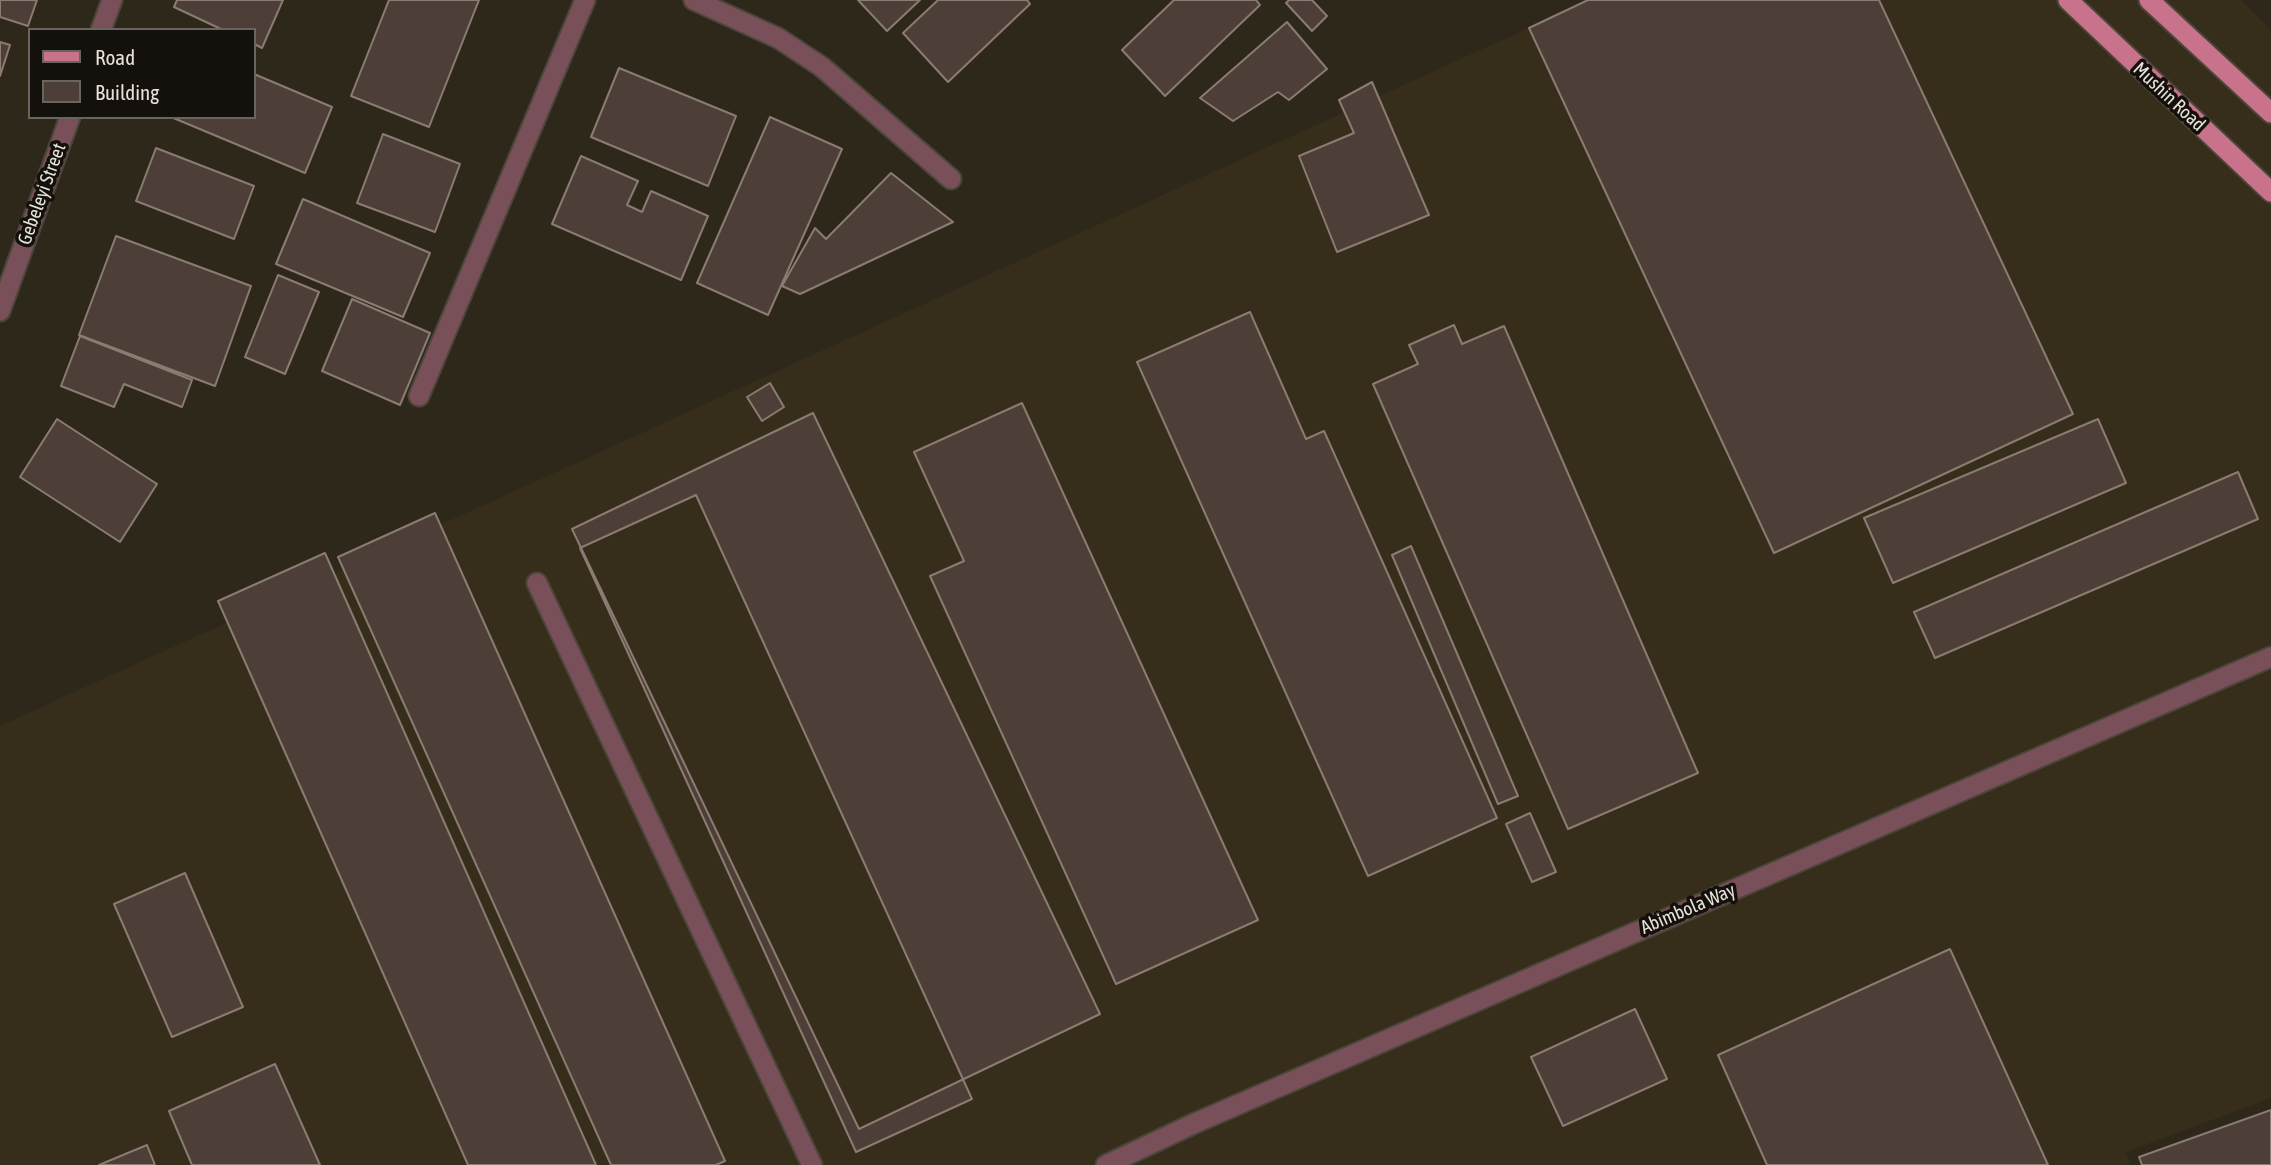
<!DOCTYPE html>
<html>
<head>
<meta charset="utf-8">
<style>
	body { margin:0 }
	#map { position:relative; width:2271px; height:1165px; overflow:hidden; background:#2e281b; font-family:"Asap Condensed",sans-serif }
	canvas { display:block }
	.legend { position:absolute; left:28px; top:28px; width:228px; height:91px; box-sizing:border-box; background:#14110c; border:2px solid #68655e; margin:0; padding:9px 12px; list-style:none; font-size:21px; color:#e7e3da }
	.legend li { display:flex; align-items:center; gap:14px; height:35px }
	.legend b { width:35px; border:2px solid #68655e }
</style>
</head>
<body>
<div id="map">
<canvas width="2271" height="1165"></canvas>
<ul class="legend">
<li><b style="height:9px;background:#c8728b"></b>Road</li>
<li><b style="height:19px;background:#4d3f37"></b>Building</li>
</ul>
</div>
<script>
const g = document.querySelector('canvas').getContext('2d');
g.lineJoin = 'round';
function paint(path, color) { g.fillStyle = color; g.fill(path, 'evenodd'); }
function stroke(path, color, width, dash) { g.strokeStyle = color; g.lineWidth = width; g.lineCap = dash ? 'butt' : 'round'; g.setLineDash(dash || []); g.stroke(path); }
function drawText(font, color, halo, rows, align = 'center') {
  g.font = font + ' "Asap Condensed",sans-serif'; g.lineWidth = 7; g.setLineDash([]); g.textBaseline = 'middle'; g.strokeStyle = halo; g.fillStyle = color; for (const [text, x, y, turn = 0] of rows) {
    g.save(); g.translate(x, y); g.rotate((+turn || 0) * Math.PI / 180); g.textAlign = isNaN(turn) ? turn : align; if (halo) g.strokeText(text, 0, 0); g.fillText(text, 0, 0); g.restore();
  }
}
paint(new Path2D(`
	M1590 0H2241L2271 30V1098L2126 1152 2131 1165H0V726Z`), '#362e1a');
const building = new Path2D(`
	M0 0H37L28 26 0 17Z
	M177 0H283L262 48 254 44V30H223L174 7Z
	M389 0H479L429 127 351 96Z
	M858 0H920L887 31Z
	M938 0H1027L1030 4 948 82 903 33Z
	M1174 0H1256L1260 5 1165 96 1122 50Z
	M1289 0H1312L1327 16 1312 31 1286 3Z
	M1588 0H1879L2073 414 1774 553 1529 28Z
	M1287 22 1327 69 1289 100 1278 92 1233 121 1200 98Z
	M0 42 10 45 0 76Z
	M619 68 736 116 708 186 591 137Z
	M254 74 332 107 305 173 171 117H254Z
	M1372 82 1429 215 1337 252 1299 156 1354 133 1339 100Z
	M770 117 842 149 768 315 697 283Z
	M383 134 460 164 435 232 357 203Z
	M156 148 254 186 234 239 136 201Z
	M581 156 638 181 627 205 642 212 651 191 708 216 681 280 552 224Z
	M891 173 953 222 800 294 782 286 815 228 826 239Z
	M303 199 430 253 403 317 276 264Z
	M116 236 251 286 215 386 79 335Z
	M278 275 319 292 285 374 245 357Z
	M352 299 430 333 400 405 322 371Z
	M1250 312 1306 439 1324 431 1497 818 1368 876 1137 362Z
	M1454 325 1462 344 1504 326 1698 773 1568 829 1373 384 1418 364 1409 345Z
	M80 336 192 380 182 407 124 384 114 407 61 386Z
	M770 383 784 407 762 421 747 397Z
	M1022 403 1258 920 1116 984 930 576 964 561 914 452Z
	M813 413 1100 1014 859 1129 572 529Z
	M57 419 157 484 120 542 20 477Z
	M2098 419 2126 483 1893 583 1864 518Z
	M2238 472 2258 519 1935 658 1914 612Z
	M696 495 972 1099 856 1152 580 548Z
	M435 513 725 1161 716 1165H611L338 557Z
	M1411 546 1518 796 1498 804 1392 555Z
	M325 553 596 1165H468L218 601Z
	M1530 813 1556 872 1532 882 1506 824Z
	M185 873 243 1007 172 1037 114 904Z
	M1950 949 2048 1165H1767L1718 1055Z
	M1635 1009 1667 1079 1563 1126 1531 1057Z
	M275 1064 320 1165H192L169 1111Z
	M2271 1110V1165H2142L2139 1157Z
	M147 1145 155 1165H99Z`);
paint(building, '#4d3f37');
stroke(building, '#8b7b72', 2);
const service = new Path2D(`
	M537 583 812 1165`);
const minor = new Path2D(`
	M694 0 778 38 822 67 951 179
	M101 30 112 0
	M0 311 70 117
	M419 396 585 0`);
const tertiary = new Path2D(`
	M1106 1165 1193 1124 2271 657`);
const primary = new Path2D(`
	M2068 0 2271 192
	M2149 0 2271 113`);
stroke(service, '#4c463a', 23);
stroke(minor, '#4c463a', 23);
stroke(tertiary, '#4c463a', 23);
stroke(primary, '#4c463a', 23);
stroke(service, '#794f5a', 19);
stroke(minor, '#794f5a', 19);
stroke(tertiary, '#794f5a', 19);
stroke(primary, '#c8728b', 19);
drawText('19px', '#e7e3da', '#14110c', [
	["Mushin Road",2169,97,43],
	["Gebeleyi Street",42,194,-70],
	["Abimbola Way",1688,909,-23]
]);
</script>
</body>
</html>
